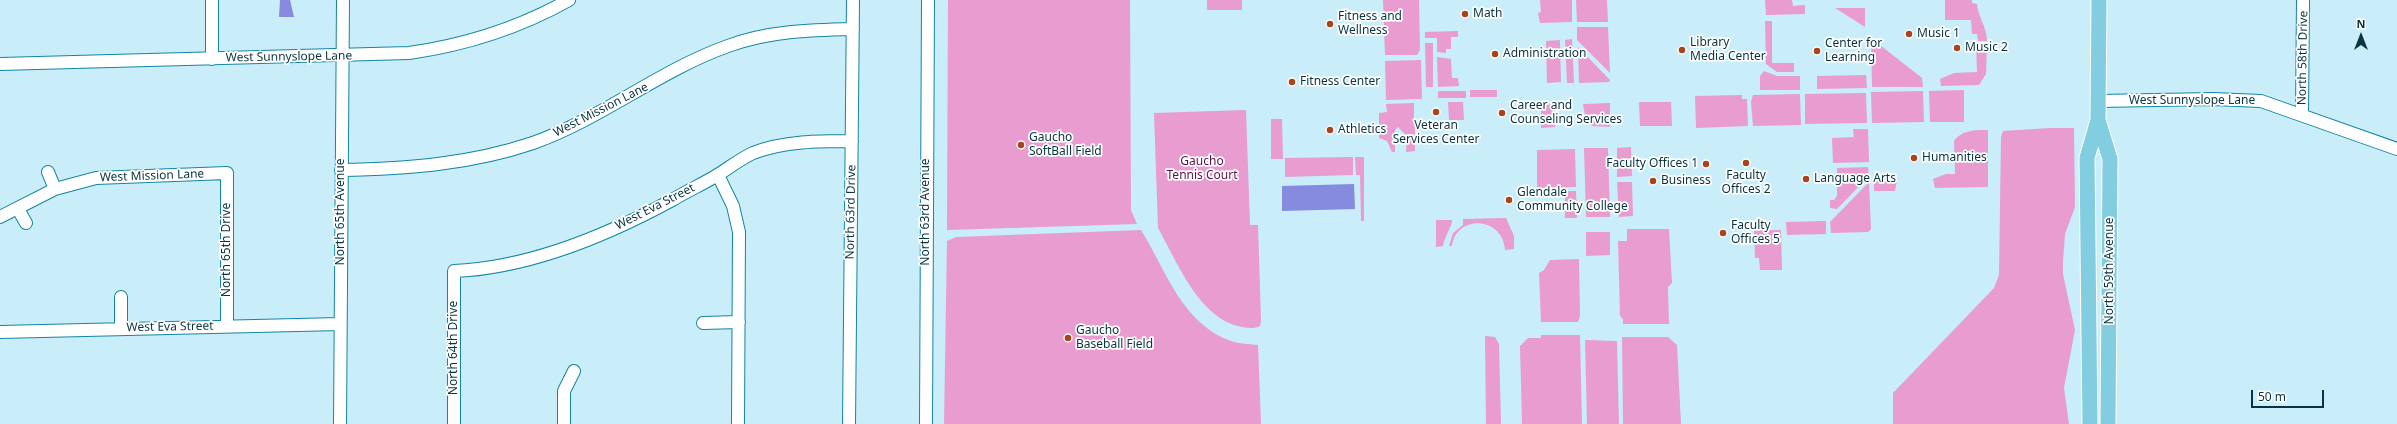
<!DOCTYPE html>
<html>
<head>
<meta charset="utf-8">
<style>
	body { margin:0 }
	#map { position:relative; width:2397px; height:424px; overflow:hidden; background:#c9edf9; font-family:"Noto Sans",sans-serif }
	canvas { display:block }
	.north { position:absolute; left:2341px; top:16px; width:40px; height:40px; -webkit-text-stroke:3px #fff; paint-order:stroke; rotate:0deg; font-size:11px; font-weight:700; line-height:16px; text-align:center; color:#083440 }
	.north::after { content:''; display:block; margin:auto; width:14px; height:18px; background:#083440; clip-path:polygon(50% 0,100% 100%,50% 72%,0 100%) }
	.scale { position:absolute; left:2251px; top:390px; width:73px; height:18px; box-sizing:border-box; border:2px solid #083440; border-top:0; padding-left:5px; font-size:12px; line-height:14px; white-space:nowrap; color:#083440; -webkit-text-stroke:3px #fff; paint-order:stroke }
</style>
</head>
<body>
<div id="map">
<canvas width="2397" height="424"></canvas>
<div class="north">N</div>
<div class="scale">50 m</div>
</div>
<script>
const g = document.querySelector('canvas').getContext('2d');
g.lineJoin = 'round';
function paint(path, color) { g.fillStyle = color; g.fill(path, 'evenodd'); }
function stroke(path, color, width, dash) { g.strokeStyle = color; g.lineWidth = width; g.lineCap = dash ? 'butt' : 'round'; g.setLineDash(dash || []); g.stroke(path); }
function drawText(font, color, halo, rows, align = 'center') {
  g.font = font + ' "Noto Sans",sans-serif'; g.lineWidth = 3.5; g.setLineDash([]); g.textBaseline = 'middle'; g.strokeStyle = halo; g.fillStyle = color; for (const [text, x, y, turn = 0] of rows) {
    g.save(); g.translate(x, y); g.rotate((+turn || 0) * Math.PI / 180); g.textAlign = isNaN(turn) ? turn : align; if (halo) g.strokeText(text, 0, 0); g.fillText(text, 0, 0); g.restore();
  }
}
paint(new Path2D(`
	M948 0H1130L1131 210 1137 224 947 230Z
	M1207 0H1242V10H1207Z
	M1383 0H1419L1420 50 1417 55H1385Z
	M1540 0H1572V22L1540 23 1538 13 1541 12Z
	M1576 0H1607L1608 22H1577Z
	M1765 0H1792L1793 6 1805 5V14L1766 15Z
	M1945 0H1972V3L1977 4C1978 17 1987 27 1987 41H1978L1977 34H1972L1971 20H1945Z
	M1835 8H1865V27Z
	M1765 21H1772V63H1794V72H1777L1766 64Z
	M1577 27H1608L1610 73 1577 40Z
	M1458 31V37H1451V49H1446V53L1437 52V38H1425V32Z
	M1871 38 1922 78 1923 87H1872Z
	M1572 39 1574 83H1567L1565 40Z
	M1560 40 1561 82 1547 83 1546 41Z
	M1425 43H1433V87H1426Z
	M1976 43H1987L1986 74 1979 85 1941 86 1940 79 1954 73 1977 72Z
	M1578 47 1610 80 1609 82 1579 83Z
	M1437 57 1451 59 1452 78H1458L1459 86 1438 87Z
	M1421 60 1422 99 1386 100 1385 61Z
	M1764 71 1777 76H1800V90H1760V76Z
	M1866 75 1867 88 1817 89V76Z
	M1470 90H1497V97H1470Z
	M1964 90V122H1930L1929 91Z
	M1438 91H1466V98H1438Z
	M1923 91 1924 122 1872 123 1871 92Z
	M1866 93 1867 123 1805 124V94Z
	M1800 94 1801 125 1753 126 1751 102 1753 95Z
	M1742 95V99H1747L1748 126 1696 128 1695 96Z
	M1448 102H1463L1464 120H1449Z
	M1639 102H1671L1672 126H1640Z
	M1414 103V120L1422 122V127L1415 129V151L1406 152 1407 136 1398 127 1395 130V152H1392L1387 141 1379 138V113L1387 112 1386 104Z
	M1610 103V127L1592 126 1586 121 1583 104Z
	M1555 104V127L1541 128V105Z
	M1246 110 1250 225H1258L1261 321 1260 326C1254 329 1248 328 1242 327 1199 319 1178 263 1158 228L1233 226 1158 228 1154 113Z
	M1271 119H1282L1283 159H1271Z
	M2050 128H2074L2075 207 2065 234 2063 262V274L2075 330 2064 388 2069 424H1893V393L1994 288 1999 275 2001 137 2003 131Z
	M1853 129H1868L1869 162 1833 163 1832 138 1854 137Z
	M1988 130V187L1935 188 1933 179 1946 174H1955L1954 141C1962 130 1975 130 1988 130Z
	M1631 147 1632 176 1617 177V148Z
	M1584 148H1608L1610 217H1586Z
	M1575 149 1576 187 1537 188V150Z
	M1353 157V175L1285 177V158Z
	M1355 157H1364V221H1361L1360 175H1356Z
	M1868 167 1869 176 1837 209 1830 208V200H1834L1837 196V168Z
	M1885 176 1897 180 1895 191H1874V177Z
	M1617 182H1632L1633 216 1619 217Z
	M1869 182 1871 229 1868 232 1831 233 1830 222Z
	M1565 191H1576L1577 218H1565Z
	M1506 218 1514 236V249L1505 250C1503 216 1456 214 1452 246H1449L1453 233 1463 225V219Z
	M1436 220H1452C1452 227 1444 237 1443 246L1436 247Z
	M1826 221V234L1787 235 1786 222Z
	M1627 229H1669L1672 283 1668 287 1669 324H1623V319L1620 316 1618 241H1627Z
	M1141 230C1166 270 1182 324 1231 341 1239 344 1250 344 1258 345L1261 424H944L947 241 956 237Z
	M1754 230H1781L1782 270H1760L1759 258H1755Z
	M1586 232H1610V255L1586 256Z
	M1579 259 1580 316 1578 322H1541L1539 273 1544 270 1550 260Z
	M1541 335H1580L1582 424H1522L1520 346 1528 338H1541Z
	M1485 336 1495 337 1499 344 1501 424H1486Z
	M1622 337H1668L1677 345 1681 424H1623Z
	M1585 340 1617 341 1619 424H1587Z`), '#e89ccf');
paint(new Path2D(`
	M280 0H290L294 17H279Z
	M1354 184 1355 209 1282 211V186Z`), '#868be0');
const minor = new Path2D(`
	M212 0V59
	M0 64 409 53C466 45 519 28 569 0
	M2098 101 2213 99 2261 101 2397 149
	M2302 115 2303 0
	M341 170C406 169 471 164 533 143 601 119 660 70 728 46 768 31 810 30 853 29
	M48 172 55 189
	M718 175 733 206 739 232 738 424
	M18 209 26 223
	M0 217 55 189 96 178 227 173V326
	M121 297V328
	M703 323 739 322
	M0 332 340 324
	M340 424 343 0
	M454 424V271C530 268 608 235 674 199 689 190 705 183 719 174 730 167 742 158 753 153 784 141 819 141 852 141
	M564 424V391L574 371
	M849 424 853 0
	M926 424 928 0`);
const major = new Path2D(`
	M2098 120 2110 159 2108 424
	M2090 424 2087 158 2098 120 2099 0`);
stroke(minor, '#1386a1', 14);
stroke(major, '#fff', 17);
stroke(minor, '#fff', 12);
stroke(major, '#83cde0', 15);
for (const [x, y, r, color] of [
	[1465,14,4,"#a9431b"],
	[1330,24,4,"#a9431b"],
	[1909,34,4,"#a9431b"],
	[1957,48,4,"#a9431b"],
	[1682,50,4,"#a9431b"],
	[1817,51,4,"#a9431b"],
	[1495,54,4,"#a9431b"],
	[1292,82,4,"#a9431b"],
	[1436,112,4,"#a9431b"],
	[1502,113,4,"#a9431b"],
	[1330,130,4,"#a9431b"],
	[1021,145,4,"#a9431b"],
	[1914,158,4,"#a9431b"],
	[1746,163,4,"#a9431b"],
	[1706,164,4,"#a9431b"],
	[1806,179,4,"#a9431b"],
	[1653,181,4,"#a9431b"],
	[1509,200,4,"#a9431b"],
	[1723,233,4,"#a9431b"],
	[1068,338,4,"#a9431b"]
]) { const dot = new Path2D(); dot.arc(x, y, r, 0, 2 * Math.PI); g.fillStyle = color; g.fill(dot); stroke(dot, '#fff', 1.5); }
drawText('12px', '#083440', '#fff', [
	["Math",1473,14],
	["Fitness and",1338,17],
	["Wellness",1338,31],
	["Music 1",1917,34],
	["Library",1690,43],
	["Media Center",1690,57],
	["Center for",1825,44],
	["Learning",1825,58],
	["Music 2",1965,48],
	["Administration",1503,54],
	["Fitness Center",1300,82],
	["Career and",1510,106],
	["Counseling Services",1510,120],
	["Veteran",1436,126,"center"],
	["Services Center",1436,140,"center"],
	["Athletics",1338,130],
	["Gaucho",1029,138],
	["SoftBall Field",1029,152],
	["Humanities",1922,158],
	["Faculty Offices 1",1698,164,"right"],
	["Faculty",1746,176,"center"],
	["Offices 2",1746,190,"center"],
	["Language Arts",1814,179],
	["Business",1661,181],
	["Glendale",1517,193],
	["Community College",1517,207],
	["Faculty",1731,226],
	["Offices 5",1731,240],
	["Gaucho",1076,331],
	["Baseball Field",1076,345]
], 'left');
drawText('12px', '#083440', '#fff', [
	["West Sunnyslope Lane",289,57,-1],
	["North 58th Drive",2303,58,-89],
	["West Sunnyslope Lane",2192,101],
	["West Mission Lane",601,110,-27],
	["West Mission Lane",152,176,-2],
	["West Eva Street",655,207,-27],
	["North 65th Avenue",341,212,-90],
	["North 63rd Drive",851,212,-89],
	["North 63rd Avenue",926,212,-90],
	["North 65th Drive",227,250,-90],
	["North 59th Avenue",2110,271,-90],
	["West Eva Street",170,327,-1],
	["North 64th Drive",454,348,-90]
]);
drawText('12px', '#5c114a', '#fff', [
	["Gaucho",1202,162],
	["Tennis Court",1202,176]
]);
</script>
</body>
</html>
